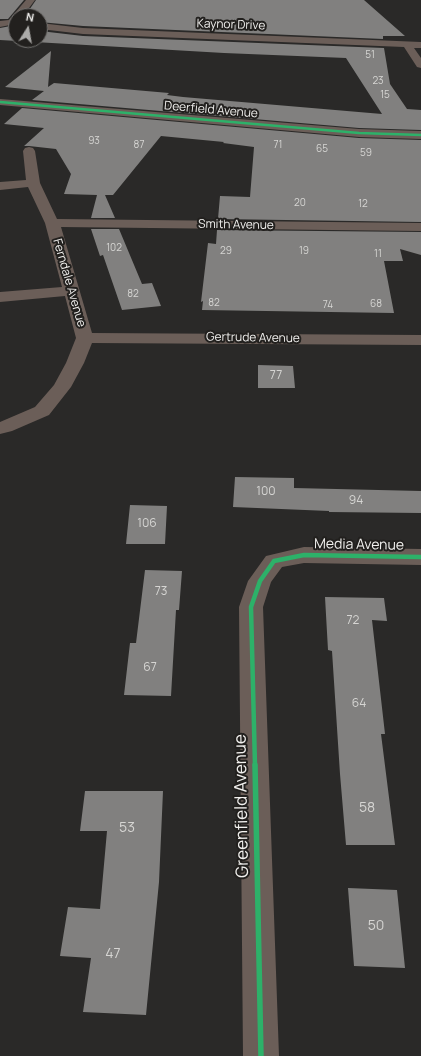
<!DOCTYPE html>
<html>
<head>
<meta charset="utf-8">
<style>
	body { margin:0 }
	#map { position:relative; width:421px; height:1056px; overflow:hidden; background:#2a2928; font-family:Manrope,sans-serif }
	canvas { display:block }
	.north { position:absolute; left:8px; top:8px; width:40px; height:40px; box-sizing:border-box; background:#22201e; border:1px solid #757472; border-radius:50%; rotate:11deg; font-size:11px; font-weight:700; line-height:16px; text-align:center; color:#f2f1ef }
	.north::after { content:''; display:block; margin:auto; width:14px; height:18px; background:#acaba9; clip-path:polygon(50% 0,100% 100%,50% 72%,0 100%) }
</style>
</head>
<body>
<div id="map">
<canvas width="421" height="1056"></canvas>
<div class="north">N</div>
</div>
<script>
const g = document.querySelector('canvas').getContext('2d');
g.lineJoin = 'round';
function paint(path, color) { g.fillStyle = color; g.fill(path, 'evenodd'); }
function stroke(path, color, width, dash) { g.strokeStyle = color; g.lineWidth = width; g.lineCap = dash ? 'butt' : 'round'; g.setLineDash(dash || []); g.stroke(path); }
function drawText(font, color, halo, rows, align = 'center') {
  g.font = font + ' Manrope,sans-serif'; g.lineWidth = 4; g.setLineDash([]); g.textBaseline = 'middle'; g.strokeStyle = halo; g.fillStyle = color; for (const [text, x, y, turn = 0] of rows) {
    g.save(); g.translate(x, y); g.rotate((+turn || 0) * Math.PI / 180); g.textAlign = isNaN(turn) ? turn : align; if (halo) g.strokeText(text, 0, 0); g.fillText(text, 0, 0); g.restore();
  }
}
paint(new Path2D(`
	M0 0H24L8 19H0Z
	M36 0H364L405 36H383V39L83 26 40 22V16H25Z
	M16 25V40H40V31L83 36 384 48 390 84 407 109 421 110V130L359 128 32 100 44 91 5 87 51 51 48 87 54 83 169 93 167 95 183 97 382 114 346 58 224 53 0 40V28Z
	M22 108 359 138 421 140V222L218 219 220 196 250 197 254 147 223 143 224 142 161 136 113 195H105L115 218H91L97 195 64 194 71 174 56 149 29 146H24L44 128 4 124Z
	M91 229H119L142 284 152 283 161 306 122 310 103 255 100 256Z
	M217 230 421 232V255L400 249 403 261H384L394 313 202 310 203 301 201 302 208 243 216 244Z
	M258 365 293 366 295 388H258Z
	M235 477 294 478V488L421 491V513L329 512V511L233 507Z
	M130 505 167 506 165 544H126Z
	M145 570 182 571 179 610H176L171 696 124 695 130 643H136Z
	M325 597 384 598 387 621 372 620 385 734H381L395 845H346L340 774 332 651 328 650Z
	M85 791H163L159 882 146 1015 83 1012 91 958 60 956 68 907 100 909 107 831H80Z
	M348 888 397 890 405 968 354 966Z`), '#81807f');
paint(new Path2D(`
	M26 0H35L23 16H16L15 24 0 27V21L9 20Z
	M40 23 83 28 421 42V48H414L421 58V68L417 67 404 47 83 34 40 29Z
	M0 99 359 129 421 131V139L359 137 0 105Z
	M29 147 33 148 35 151 40 183 57 219 421 223V231L61 227 92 333 421 335V345L92 343 84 363 71 387 49 415 12 431 0 434V422L35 407 54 385 66 363 76 338 65 296 0 302V292L62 287 45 223 28 187 0 190V182L26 180 23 151 25 148Z
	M304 547 421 549V565L304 563 282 567 271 582 263 607 279 1056H243L239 607 248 581 266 556Z`), '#6b5e58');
stroke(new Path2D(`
	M0 102 359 133 421 135`), '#2db169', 2.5);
stroke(new Path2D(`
	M255 766 251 607 260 581 274 561 304 555 421 557`), '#2db169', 4.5);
stroke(new Path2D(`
	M255 765 261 1056`), '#2db169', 5.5);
drawText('10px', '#d6d5d3', null, [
	["51",370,55],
	["23",378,81],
	["15",385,95],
	["93",94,141],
	["87",139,145],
	["71",278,145],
	["65",322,149],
	["59",366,153],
	["20",300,203],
	["12",363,204],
	["102",114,248],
	["29",226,251],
	["19",304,251],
	["11",378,254],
	["82",133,294],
	["82",214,303],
	["68",376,304],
	["74",328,305]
]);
drawText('12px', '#f2f1ef', '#22201e', [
	["Kaynor Drive",231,25,2],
	["Deerfield Avenue",211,110,5],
	["Smith Avenue",236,225,1],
	["Ferndale Avenue",69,283,74],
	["Gertrude Avenue",253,338,1]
]);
drawText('12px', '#d6d5d3', null, [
	["77",276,376],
	["100",266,492],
	["94",356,501],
	["106",147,524],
	["73",161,592],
	["72",353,621],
	["67",150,668],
	["64",359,704]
]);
drawText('14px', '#f2f1ef', '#22201e', [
	["Media Avenue",359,545,1]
]);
drawText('14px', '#d6d5d3', null, [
	["58",367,808],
	["53",127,828],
	["50",376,926],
	["47",113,954]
]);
drawText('17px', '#f2f1ef', '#22201e', [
	["Greenfield Avenue",242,806,-91]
]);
</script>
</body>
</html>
